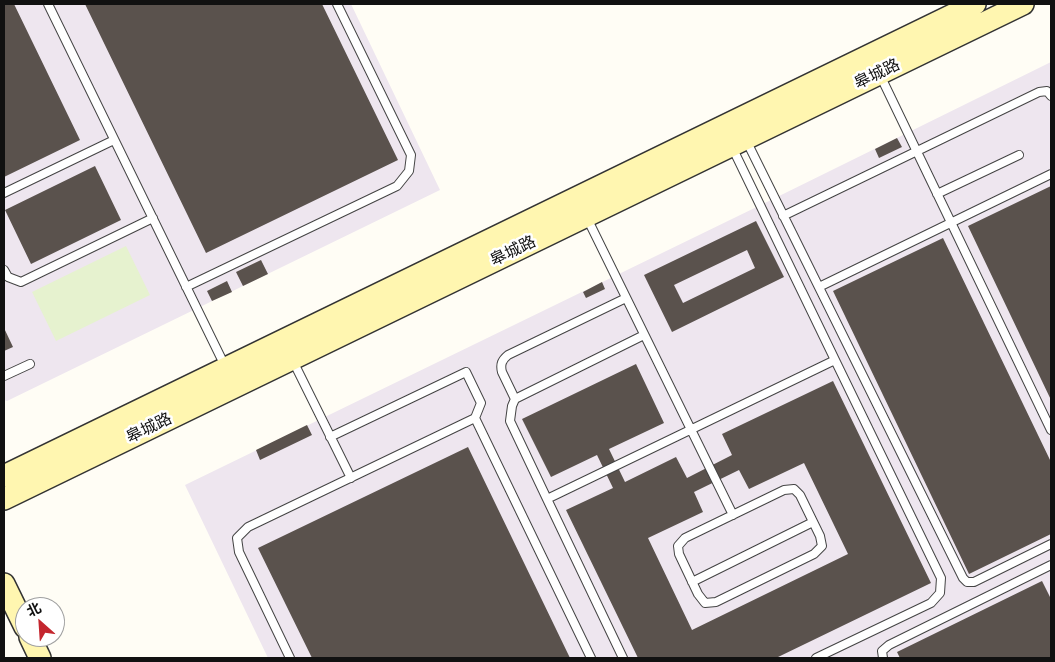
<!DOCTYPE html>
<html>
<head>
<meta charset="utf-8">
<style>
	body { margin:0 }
	#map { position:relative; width:1055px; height:662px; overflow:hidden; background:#fffdf5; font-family:"Playfair Display","Noto Sans SC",serif }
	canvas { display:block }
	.frame { position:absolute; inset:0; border:5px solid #111; pointer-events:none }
	.north { position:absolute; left:15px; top:597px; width:50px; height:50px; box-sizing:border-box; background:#fff; border:1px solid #a0a0a0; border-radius:50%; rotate:334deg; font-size:14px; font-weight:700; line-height:20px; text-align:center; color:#111 }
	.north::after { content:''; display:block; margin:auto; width:18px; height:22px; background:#c4262e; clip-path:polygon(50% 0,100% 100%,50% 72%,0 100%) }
</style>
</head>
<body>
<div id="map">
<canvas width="1055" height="662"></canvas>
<div class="frame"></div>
<div class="north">北</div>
</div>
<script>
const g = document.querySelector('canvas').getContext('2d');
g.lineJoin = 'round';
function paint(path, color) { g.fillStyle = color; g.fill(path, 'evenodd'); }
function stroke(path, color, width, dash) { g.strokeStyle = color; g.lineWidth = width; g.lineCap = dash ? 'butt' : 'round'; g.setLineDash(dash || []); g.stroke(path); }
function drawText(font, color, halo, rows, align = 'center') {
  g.font = font + ' "Playfair Display","Noto Sans SC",serif'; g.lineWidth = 5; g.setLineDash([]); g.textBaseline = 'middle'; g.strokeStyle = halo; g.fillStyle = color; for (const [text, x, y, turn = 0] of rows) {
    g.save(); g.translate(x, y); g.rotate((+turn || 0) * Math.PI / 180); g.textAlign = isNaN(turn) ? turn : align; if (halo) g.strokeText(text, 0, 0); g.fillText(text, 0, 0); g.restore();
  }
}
paint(new Path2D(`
	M4 4H351L440 190 7 401 4 400Z
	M1051 62V658H268L185 485 769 201Z`), '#eee6ef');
paint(new Path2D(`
	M126 246 150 295 56 341 32 292Z`), '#e6f2cf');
paint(new Path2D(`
	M4 4H14L80 140 4 177Z
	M85 4H322L398 160 206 253Z
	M897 138 902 147 879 158 875 149Z
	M95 166 121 220 31 264 5 210Z
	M1051 186V400L968 226Z
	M756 221 784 277 672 332 644 275ZM747 250 755 268 683 303 674 285Z
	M943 238 1051 462V534L969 574 833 291Z
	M261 260 268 274 243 286 236 272Z
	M227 281 232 292 212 301 207 291Z
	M602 282 605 289 586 298 583 292Z
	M4 328 13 347 4 351Z
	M636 364 664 423 609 449 625 482 676 457 687 478 732 455 722 434 833 381 931 583 776 658H638L566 510 613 488 597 455 551 477 522 419ZM804 463 848 554 692 630 648 538 703 512 694 492 739 470 749 489Z
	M307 425 312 435 260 460 256 450Z
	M468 447 570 658H312L258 548Z
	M1042 581 1051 599V658H900L897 652Z`), '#5a524d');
const lane = new Path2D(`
	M48 4 225 366
	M880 75 1051 430
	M746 140 963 578 967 582H974L1051 544
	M4 193 114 140
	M937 194 1019 155
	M783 216 1039 92 1047 91 1051 96
	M587 218 733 515
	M4 270 8 277 21 282 153 218
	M186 287 397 186 409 171 411 155 337 4
	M819 287 1051 174
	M626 298 508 355C502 360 500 364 502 372L515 399 644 335
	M293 361 351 478
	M4 376 30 364
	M515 399 512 406 510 421 547 499 835 360 732 147
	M475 418 591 658
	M794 489 800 495 820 536 822 546 814 554 716 602 705 603 698 594 679 554 678 546 685 538 784 490Z
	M547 499 623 658
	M692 582 813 522
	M290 658 239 552 237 538 248 527 475 418 481 403 466 372 330 437
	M816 658 931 603 940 593 941 578 835 360
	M883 658 882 651 889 645 1051 565`);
const secondary = new Path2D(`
	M4 476 975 4
	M4 499 1023 4
	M4 584 25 627
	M30 637 40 658`);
stroke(lane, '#444', 10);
stroke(secondary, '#333', 24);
stroke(lane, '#fff', 8);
stroke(secondary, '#fff6b0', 21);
drawText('16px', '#111', '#fff', [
	["皋城路",877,74,-26],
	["皋城路",513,251,-26],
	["皋城路",149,428,-26]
]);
</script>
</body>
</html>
